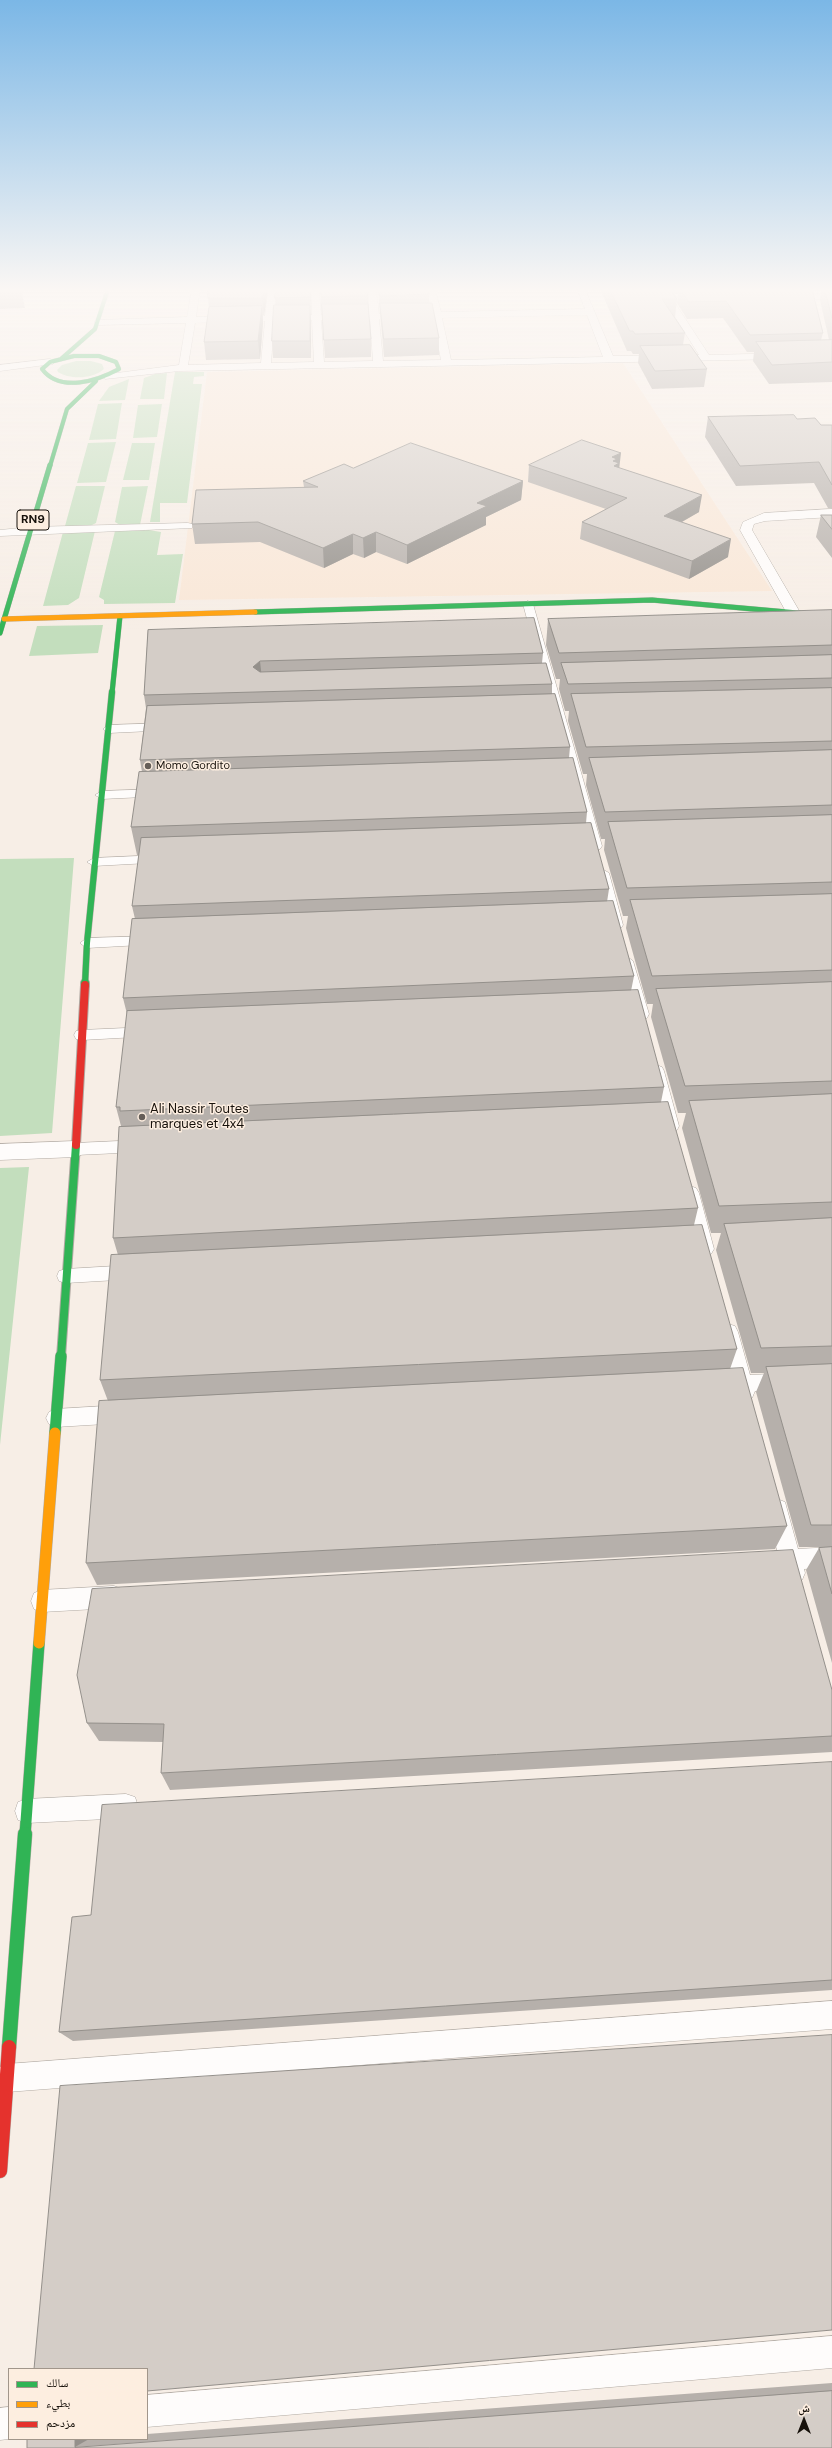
<!DOCTYPE html>
<html>
<head>
<meta charset="utf-8">
<style>
	body { margin:0 }
	#map { position:relative; width:832px; height:2448px; overflow:hidden; background:#f7eee6; font-family:"DM Sans","Noto Naskh Arabic",sans-serif }
	canvas { display:block }
	.legend { position:absolute; left:8px; top:2368px; width:140px; height:72px; box-sizing:border-box; background:#fdeee0; border:1px solid #a1968b; margin:0; padding:5px 7px; list-style:none; font-size:12px; color:#17110b }
	.legend li { display:flex; align-items:center; gap:8px; height:20px }
	.legend b { width:20px; border:1px solid #a1968b }
	.north { position:absolute; left:784px; top:2400px; width:40px; height:40px; -webkit-text-stroke:3px #fdeee0; paint-order:stroke; rotate:0deg; font-size:11px; font-weight:700; line-height:16px; text-align:center; color:#17110b }
	.north::after { content:''; display:block; margin:auto; width:14px; height:18px; background:#17110b; clip-path:polygon(50% 0,100% 100%,50% 72%,0 100%) }
</style>
</head>
<body>
<div id="map">
<canvas width="832" height="2448"></canvas>
<ul class="legend">
<li><b style="height:5px;background:#30b455"></b>سالك</li>
<li><b style="height:5px;background:#ff9f0a"></b>بطيء</li>
<li><b style="height:5px;background:#e5322d"></b>مزدحم</li>
</ul>
<div class="north">ش</div>
</div>
<script>
const g = document.querySelector('canvas').getContext('2d');
g.lineJoin = 'round';
function paint(path, color) { g.fillStyle = color; g.fill(path, 'evenodd'); }
function stroke(path, color, width, dash) { g.strokeStyle = color; g.lineWidth = width; g.lineCap = dash ? 'butt' : 'round'; g.setLineDash(dash || []); g.stroke(path); }
function drawText(font, color, halo, rows, align = 'center') {
  g.font = font + ' "DM Sans",sans-serif'; g.lineWidth = 3; g.setLineDash([]); g.textBaseline = 'middle'; g.strokeStyle = halo; g.fillStyle = color; for (const [text, x, y, turn = 0] of rows) {
    g.save(); g.translate(x, y); g.rotate((+turn || 0) * Math.PI / 180); g.textAlign = isNaN(turn) ? turn : align; if (halo) g.strokeText(text, 0, 0); g.fillText(text, 0, 0); g.restore();
  }
}
paint(new Path2D(`
	M623 363 772 591 179 600 207 372Z`), '#f9e7d7');
paint(new Path2D(`
	M76 361H91L102 364 104 369C93 379 70 380 58 372L57 370 62 365Z
	M175 372H204V376L194 377 193 384H202L187 503H160V522H150Z
	M167 373 164 399H140L144 378 155 374Z
	M129 379 125 400 99 401 109 387Z
	M122 403 116 439 89 440 98 404Z
	M162 404 157 437 133 438 138 405Z
	M116 442 106 482 77 483 88 443Z
	M132 443H155L149 480H123Z
	M76 486H105L96 523 90 526H65Z
	M148 486 140 525H120L115 522 122 487Z
	M149 530 161 532 157 555 183 554 175 603 104 604V600L99 597 115 531Z
	M95 531 79 598 68 605 43 606 63 532Z
	M103 625 98 653 29 656 37 626Z
	M74 858 52 1133 0 1136V859Z
	M29 1167 0 1445V1168Z`), '#c3debd');
const lane = new Path2D(`
	M188 523 192 524V528L0 536V530L31 527Z
	M528 601 533 604 602 846 600 849H590L588 846 523 604Z
	M168 723 174 727 172 730 109 733 103 729 109 725Z
	M160 789 167 793 165 796 102 799 95 795 102 791Z
	M162 855 169 859 167 862 94 866 87 862 94 858Z
	M602 869 609 873 623 925 621 928 616 930 609 925 595 873Z
	M154 936 159 938 161 941 159 944 87 948 80 943 87 938Z
	M626 956 633 961 649 1014 647 1018H635L633 1014 619 961Z
	M149 1027 155 1028 157 1032 155 1036 82 1040 76 1039 74 1035 76 1031 82 1030Z
	M656 1065 662 1067 664 1071 679 1126 677 1130 671 1132 665 1130 663 1126 648 1071 650 1067Z
	M142 1140 148 1142 151 1146 148 1150 142 1152 76 1155 70 1153 67 1149 70 1145 76 1143Z
	M690 1186 696 1188 699 1193 714 1249 711 1254 705 1256 699 1254 696 1249 681 1193 684 1188Z
	M134 1265 141 1267 143 1272 141 1277 134 1279 66 1283 59 1281 57 1276 59 1271 66 1269Z
	M728 1324 735 1326 738 1332 750 1375 832 1371V1387L755 1391 752 1398 745 1401 738 1398 735 1392 724 1390 721 1384 724 1378 731 1376 718 1332 721 1326Z
	M122 1405 129 1408 132 1414 129 1420 122 1423 56 1427 49 1424 46 1418 49 1412 56 1409Z
	M777 1499 785 1502 798 1549 832 1547V1567L804 1569 805 1573 802 1580 794 1583 786 1580 782 1570 770 1567 767 1560 770 1553 777 1550 766 1509 769 1502Z
	M114 1586 122 1589 125 1597 122 1605 114 1608 42 1612 34 1609 31 1601 34 1593 42 1590Z
	M126 1794 135 1797 138 1806 135 1815 126 1818 27 1823 18 1820 15 1811 18 1802 27 1799Z
	M832 2001V2029L7 2092 0 2089V2067L7 2064Z
	M832 2336V2368L147 2427V2395Z
	M9 2407V2439L0 2440V2408Z`);
const street = new Path2D(`
	M192 289H200L196 317 265 316 268 289H276L275 316 312 315 311 289H319L321 315 369 314 368 289H376L379 314 431 312 427 289H435L441 312 585 309 577 289H585L613 356 699 355 665 301 653 289H662L671 297 709 355 832 352V358L179 371 105 379 104 377 109 374 179 365 186 323 99 325 94 322 96 320 187 317ZM587 315 603 357 451 360 442 318ZM433 318 441 360 383 361 379 319ZM370 319 373 361 324 362 321 320ZM312 320 314 362 271 363 274 321ZM265 321 261 363 188 365 195 323Z
	M832 293V299L785 300 781 297 785 294Z
	M50 359 53 360V364L0 371V365Z
	M832 509V517L765 521 754 524 752 530 801 614 794 618 789 617 740 530 743 522 764 513Z
	M76 1141 83 1144 86 1149 83 1154 76 1157 0 1160V1144Z`);
const fastFar5 = new Path2D(`
	M74 356H99L116 362 119 369C97 381 60 393 42 369L50 362Z
	M61 359 95 329 108 289
	M50 466 67 409 96 381`);
const fastFar4 = new Path2D(`
	M255 612 652 600 832 616
	M0 633 50 465
	M112 693 120 616`);
const fastFar3 = new Path2D(`
	M85 984 87 943 112 692`);
const fastFar2 = new Path2D(`
	M85 985V983
	M61 1357 76 1145`);
const fastFar1 = new Path2D(`
	M55 1433 61 1356
	M25 1835 39 1643`);
const fast = new Path2D(`
	M9 2047 25 1834`);
const slowFar1 = new Path2D(`
	M4 619 255 612`);
const slow = new Path2D(`
	M39 1643 55 1433`);
const jamFar1 = new Path2D(`
	M76 1145 85 985`);
const jam = new Path2D(`
	M0 2171 9 2047`);
stroke(lane, '#b1aaa3', 1);
stroke(street, '#b1aaa3', 1);
stroke(fastFar5, '#b1aaa3', 4.5);
stroke(fastFar4, '#b1aaa3', 5.5);
stroke(fastFar3, '#b1aaa3', 7);
stroke(fastFar2, '#b1aaa3', 10);
stroke(fastFar1, '#b1aaa3', 12);
stroke(fast, '#b1aaa3', 15);
stroke(slowFar1, '#b1aaa3', 5.5);
stroke(slow, '#b1aaa3', 12);
stroke(jamFar1, '#b1aaa3', 10);
stroke(jam, '#b1aaa3', 15);
paint(lane, '#fefcfb');
paint(street, '#fefcfb');
stroke(fastFar5, '#30b455', 4);
stroke(fastFar4, '#30b455', 5);
stroke(fastFar3, '#30b455', 6);
stroke(fastFar2, '#30b455', 8);
stroke(fastFar1, '#30b455', 11);
stroke(fast, '#30b455', 14);
stroke(slowFar1, '#ff9f0a', 5);
stroke(slow, '#ff9f0a', 11);
stroke(jamFar1, '#e5322d', 8);
stroke(jam, '#e5322d', 14);
paint(new Path2D(`
	M0 289H21L25 308 0 309Z
	M268 289 264 315H263V323L260 359 206 360 204 342 209 307 208 298Z
	M311 289 310 314 311 358H273L272 341 276 305 275 298Z
	M320 289H368V304L371 339V357L325 358Z
	M378 289H428L429 294V303L439 338V355L384 357 380 312Z
	M600 289H812L823 333 821 340H829L820 300 822 289H832V382L769 384 753 361 754 352H747L723 318 687 319 677 303 678 294H674L677 299 675 318 685 333 683 345 707 369 704 387 652 389 638 363 639 354H633L631 351H627Z
	M708 417 797 419 821 425H832V508H828L814 483 736 486 705 437Z
	M529 465 619 468 699 512 682 522 728 557 689 579 580 539 582 522 606 509 528 482Z
	M353 468 523 481 521 500 486 517V525L407 564 376 552 364 558 353 554 324 568 260 542 195 544 192 524 304 487 303 481Z
	M821 515H832V558L816 537Z
	M832 610V1547H799L756 1392 764 1373H751L716 1250 721 1233H711L682 1128 686 1113H678L651 1017 653 1004H647L626 928 628 916H623L604 850 605 839H601L586 785 587 774H583L568 721 569 711H565L559 689 560 679H556L546 645 548 619Z
	M148 630 543 653 542 663 552 684V694L570 747 569 758 587 812 586 823 609 889 607 902 634 976 631 991 664 1087 661 1102 698 1208 694 1225 737 1349 730 1369 787 1526 775 1549 97 1585 86 1563 108 1401 100 1380 118 1255 113 1238 121 1126 116 1107 127 1014 123 998 135 919 132 906 139 855H137L131 827 142 772 140 760 146 708 144 695Z
	M832 1547V1663L806 1570 819 1548Z
	M832 1690V1754V1752L170 1790 161 1773 163 1742 99 1741 87 1723Z
	M832 1762V1990L73 2041 59 2032 91 1915Z
	M832 2383V2448H27V2439H147V2434Z`), '#b6b0ab');
paint(new Path2D(`
	M264 289H268L264 315 262 298Z
	M310 289H311L310 314Z
	M367 289H368L367 313Z
	M310 305 311 322V358L310 341Z
	M262 306 263 323 260 359 258 341Z
	M621 453 619 470 611 478 612 457Z
	M523 481 521 500 486 517V525L407 564V545L477 503Z
	M702 495 699 512 662 533 664 516Z
	M376 532V552L364 558 363 538Z
	M353 534V554L324 568 323 548Z
	M731 539 728 557 689 579 692 561Z
	M260 661 263 688 253 667Z
	M75 2439H89L75 2447Z`), '#94908b');
const building = new Path2D(`
	M0 289H21L22 292H0Z
	M209 289H264L262 298H208Z
	M276 289H310V297L275 298Z
	M321 289H367V296L322 297Z
	M379 289H428L429 294 380 296Z
	M610 289H669L677 299H662L685 333 635 334 633 331H630Z
	M680 289H812L823 333 750 335 726 301 689 302Z
	M825 289H832V318Z
	M380 303H432L439 338 384 339Z
	M322 304H368L371 339 324 340Z
	M274 305H310V341H272Z
	M262 306 258 341 204 342 209 307Z
	M832 340V362L772 365 756 342Z
	M690 345 707 369 655 371 640 346Z
	M794 415 797 419 815 418 821 425H832V485L819 462 740 466 708 417Z
	M582 440 621 453 612 457 617 459 613 461 619 463 614 466 702 495 664 516 731 539 692 561 582 522 627 498 529 465Z
	M411 443 523 481 477 503 487 506 407 545 376 532 363 538 353 534 323 548 258 522 192 524 196 490 318 487 303 481 344 464 353 468Z
	M821 515H832V529Z
	M832 610V645L559 653 548 619Z
	M534 618 543 653 260 661 253 667 260 672 546 663 552 684 144 695 148 630Z
	M832 655V678L568 684 561 663Z
	M832 688V741L586 747 571 694Z
	M555 694 570 747 140 760 147 706Z
	M832 750V805L605 812 589 758Z
	M573 758 587 812 131 827 139 772Z
	M832 815V882L627 888 608 822Z
	M591 823 609 889 132 906 141 838Z
	M832 894V970L652 976 630 900Z
	M613 901 634 976 123 998 132 919Z
	M832 982V1081L685 1086 656 989Z
	M638 990 664 1087 120 1111V1107H116L127 1011Z
	M832 1094V1202L719 1206 689 1101Z
	M668 1102 698 1208 113 1238 119 1127Z
	M832 1218V1346L761 1348 724 1224Z
	M702 1225 737 1349 100 1380 111 1255Z
	M832 1364V1525H811L766 1367Z
	M743 1368 787 1526 86 1563 99 1401Z
	M832 1547V1594L819 1548Z
	M793 1550 832 1690V1736L161 1773 164 1724 87 1723 77 1675 92 1589Z
	M832 1762V1980L59 2032 72 1917 91 1915 102 1805Z
	M832 2035V2330L147 2391V2369H34L60 2086Z
	M832 2391V2448H27V2439H75V2447Z`);
paint(building, '#d4cdc7');
stroke(building, '#94908b', 1);
const sky = g.createLinearGradient(0, 0, 0, 632);
sky.addColorStop(0, '#7bb7e6');
sky.addColorStop(0.46, '#fbf7f4');
sky.addColorStop(1, '#fbf7f400');
g.fillStyle = sky;
g.fillRect(0, 0, 832, 632);
for (const [x, y, r, color] of [
	[148,766,4,"#655e58"],
	[142,1117,4,"#655e58"]
]) { const dot = new Path2D(); dot.arc(x, y, r, 0, 2 * Math.PI); g.fillStyle = color; g.fill(dot); stroke(dot, '#fdeee0', 1.5); }
drawText('11px', '#17110b', '#fdeee0', [
	["Momo Gordito",156,766]
], 'left');
for (const [x, y, w] of [
	[33,520,32]
]) { const box = new Path2D(); box.roundRect(x - w / 2, y - 10, w, 20, 3); g.fillStyle = '#fdeee0'; g.fill(box); stroke(box, '#17110b', 1); }
drawText('bold 12px', '#17110b', null, [
	["RN9",33,520]
]);
drawText('13px', '#17110b', '#fdeee0', [
	["Ali Nassir Toutes",150,1110],
	["marques et 4x4",150,1125]
], 'left');
</script>
</body>
</html>
